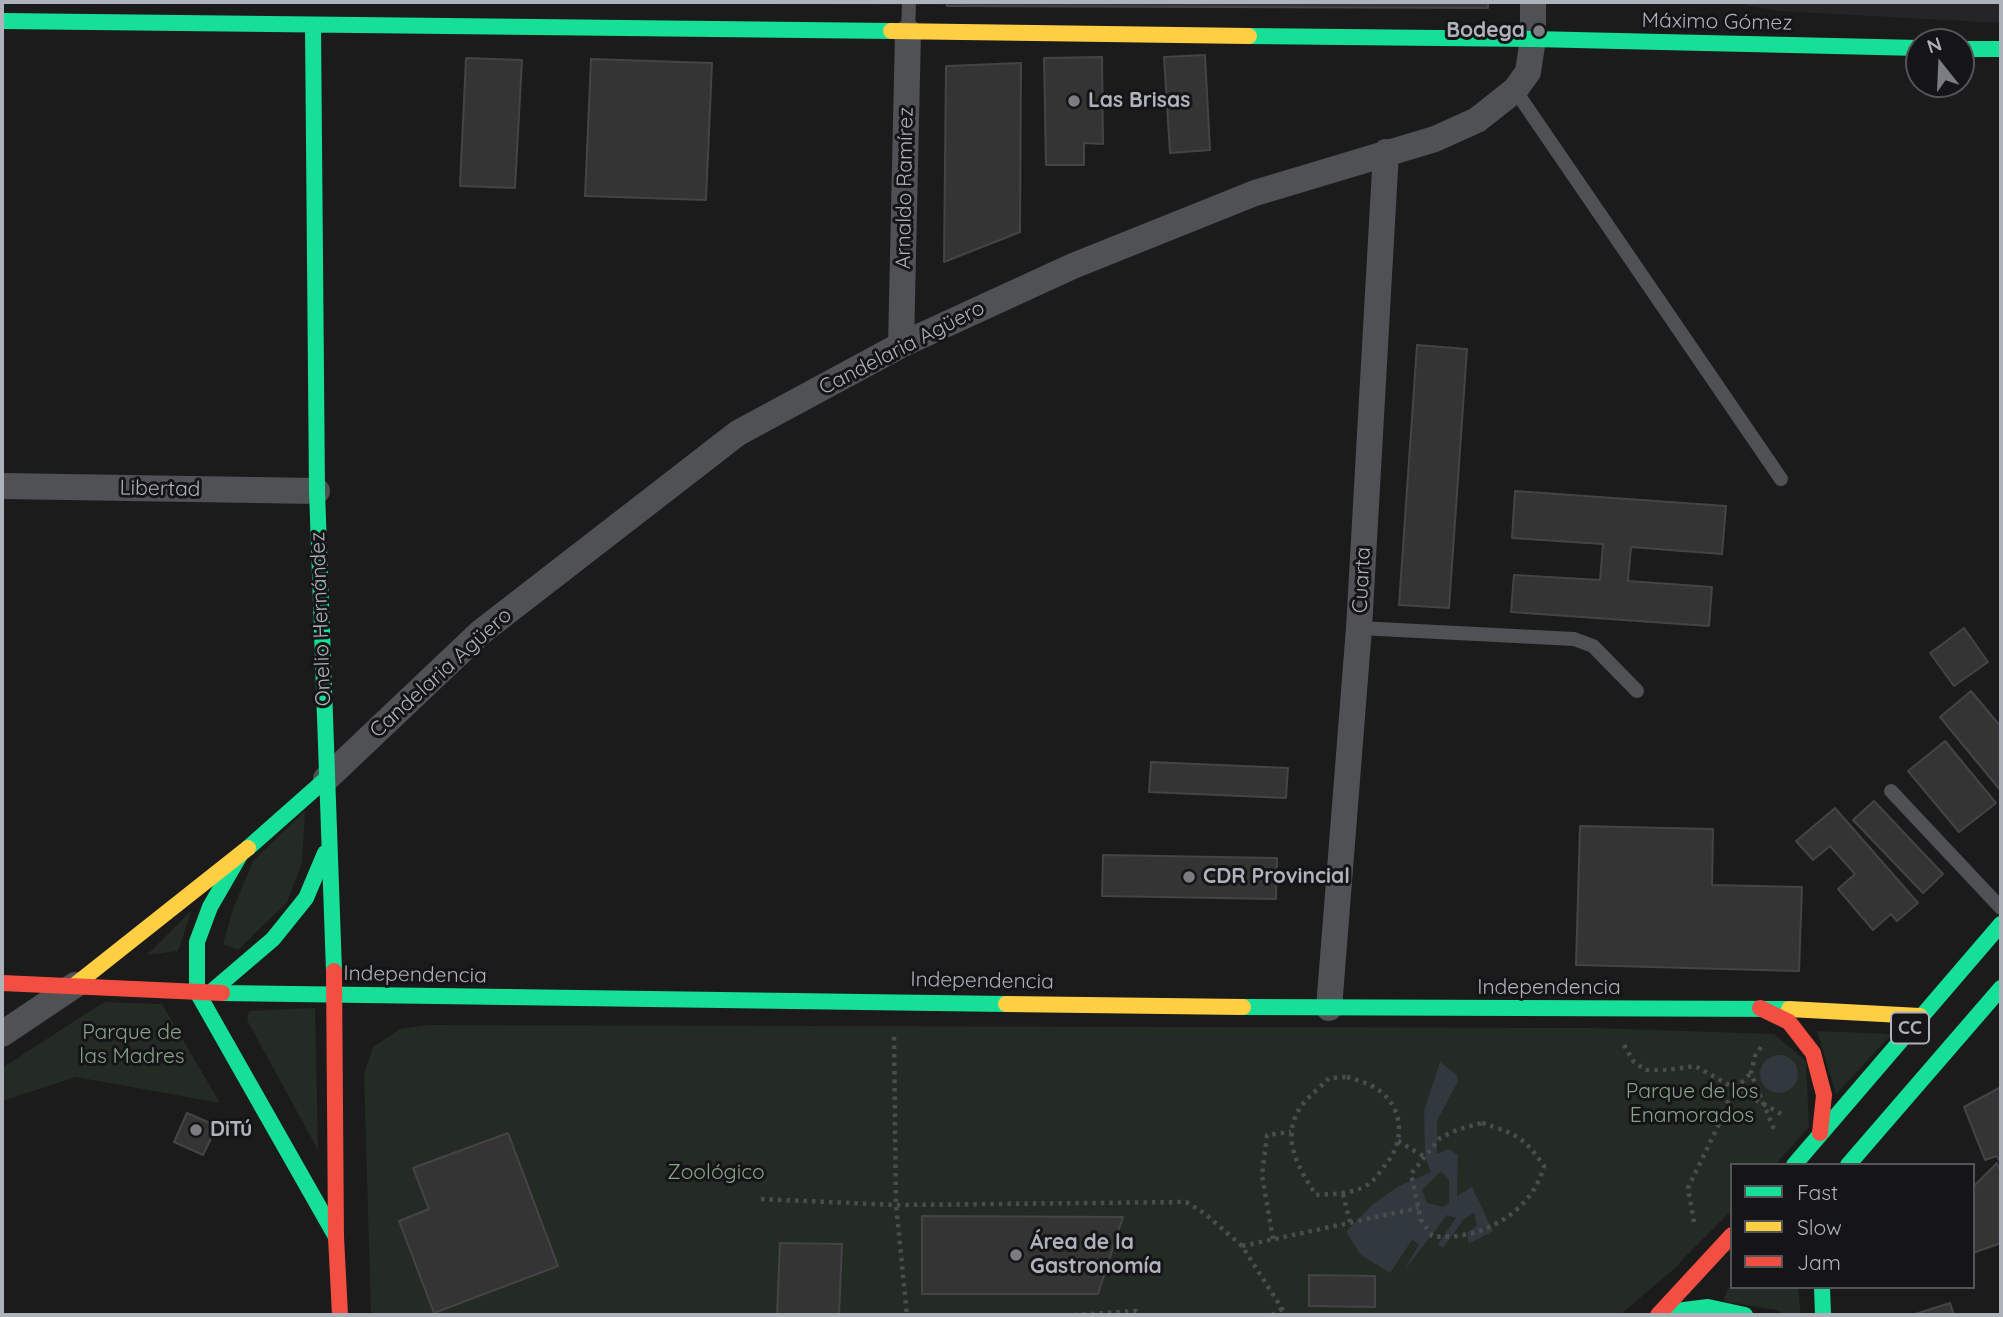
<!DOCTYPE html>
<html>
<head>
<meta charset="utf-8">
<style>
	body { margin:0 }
	#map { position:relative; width:2003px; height:1317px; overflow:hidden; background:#1b1b1b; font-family:Quicksand,sans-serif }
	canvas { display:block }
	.frame { position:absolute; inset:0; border:4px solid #aeb2ba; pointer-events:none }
	.legend { position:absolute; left:1730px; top:1163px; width:245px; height:126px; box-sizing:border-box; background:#151517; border:2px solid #525458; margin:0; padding:9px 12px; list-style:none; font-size:21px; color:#aeb2ba }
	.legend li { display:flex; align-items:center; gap:14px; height:35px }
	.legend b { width:35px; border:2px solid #525458 }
	.north { position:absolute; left:1905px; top:28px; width:70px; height:70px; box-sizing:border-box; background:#151517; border:2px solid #525458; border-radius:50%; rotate:342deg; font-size:19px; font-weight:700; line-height:28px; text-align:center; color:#aeb2ba }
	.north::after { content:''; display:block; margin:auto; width:24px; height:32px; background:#7b7d82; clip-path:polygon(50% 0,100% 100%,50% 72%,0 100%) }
</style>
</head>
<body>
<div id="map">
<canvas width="2003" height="1317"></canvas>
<div class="frame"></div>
<ul class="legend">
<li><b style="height:9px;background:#16e098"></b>Fast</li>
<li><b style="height:9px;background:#ffcf43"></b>Slow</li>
<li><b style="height:9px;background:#f24e42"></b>Jam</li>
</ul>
<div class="north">N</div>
</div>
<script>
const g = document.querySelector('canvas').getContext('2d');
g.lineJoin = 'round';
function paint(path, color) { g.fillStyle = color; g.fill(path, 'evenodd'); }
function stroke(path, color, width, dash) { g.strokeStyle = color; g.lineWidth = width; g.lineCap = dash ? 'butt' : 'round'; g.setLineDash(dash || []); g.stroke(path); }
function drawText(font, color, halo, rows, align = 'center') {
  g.font = font + ' Quicksand,sans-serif'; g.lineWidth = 6; g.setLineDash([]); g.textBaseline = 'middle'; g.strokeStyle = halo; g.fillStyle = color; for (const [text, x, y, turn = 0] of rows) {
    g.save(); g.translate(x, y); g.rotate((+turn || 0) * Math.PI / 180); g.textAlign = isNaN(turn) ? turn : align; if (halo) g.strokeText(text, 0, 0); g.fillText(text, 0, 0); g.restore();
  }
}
paint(new Path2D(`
	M377 2H1488V8Z
	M1746 2H2001V23L1779 11 1746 5Z`), '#252527');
paint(new Path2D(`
	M305 811 302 863 287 902 238 950 223 944 233 909 253 861Z
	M192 910 178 951 147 955Z
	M104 1002 162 1004 220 1103 76 1077 2 1101V1068Z
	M315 1008 318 1150 247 1020 249 1011Z
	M428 1025 1593 1028 1774 1034 1806 1061 1809 1127 1775 1165H1732V1210L1680 1262V1264L1620 1315H371L364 1074 373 1047 400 1029Z
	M1817 1031 1892 1034 1836 1094Z
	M1732 1284V1287H1798L1801 1315H1785L1777 1310 1723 1301 1727 1290Z`), '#242a24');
paint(new Path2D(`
	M1760 1074a19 19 0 1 1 38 0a19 19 0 1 1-38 0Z
	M1440 1062 1456 1074 1458 1081 1437 1121V1154L1449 1149 1458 1155 1457 1196 1472 1187 1493 1231 1469 1244 1467 1233 1477 1225 1474 1213 1464 1219 1443 1248 1438 1244 1456 1218 1447 1215 1404 1271 1419 1244 1412 1240 1390 1273 1361 1255 1346 1232 1372 1205 1397 1187 1431 1172 1425 1157 1424 1111ZM1441 1171 1449 1180V1203L1443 1207 1427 1203 1422 1190Z`), '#31383e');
const building = new Path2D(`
	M947 2H1488V8L947 6Z
	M1205 55 1210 150 1170 153 1164 57Z
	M1102 57 1103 144 1084 143V165H1046L1044 58Z
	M466 58 522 60 515 188 460 186Z
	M591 59 712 63 706 200 585 196Z
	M1021 63 1020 232 944 262 946 66Z
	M1417 345 1467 349 1449 608 1399 605Z
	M1515 491 1726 506 1722 554 1631 547 1628 581 1712 587 1709 626 1511 612 1514 575 1600 580 1603 544 1512 538Z
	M1964 628 1988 662 1954 686 1930 653Z
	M1971 691 2001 727V791L1940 717Z
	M1945 741 1996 803 1959 832 1908 771Z
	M1151 762 1288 768 1286 798 1149 792Z
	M1874 801 1943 874 1923 893 1853 820Z
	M1835 808 1918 903 1897 921 1891 914 1873 930 1838 889 1855 874 1830 846 1813 860 1796 841Z
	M1580 826 1713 829 1712 885 1802 887 1799 971 1576 965Z
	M1103 855 1277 858 1276 899 1102 896Z
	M2001 1087V1164L1997 1156 1985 1160 1964 1107Z
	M187 1113 217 1126 203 1155 174 1142Z
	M508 1133 558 1266 434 1313 399 1221 429 1209 413 1168Z
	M1997 1163 2001 1175V1243L1973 1253V1187Z
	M922 1216 1123 1217 1098 1294H922Z
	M780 1243 842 1244 839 1315H777Z
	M1309 1275 1375 1276V1307L1309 1306Z
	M1950 1303 1954 1315H1912Z`);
paint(building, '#343435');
stroke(building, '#444447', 2);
stroke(new Path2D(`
	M894 1037 896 1205 907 1315
	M1624 1045 1634 1062 1646 1070H1667L1695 1066 1785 1116
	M1761 1047 1755 1056 1751 1073 1775 1132
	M1347 1077C1357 1080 1368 1083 1377 1089 1403 1106 1406 1140 1386 1164 1381 1170 1375 1180 1369 1184 1353 1194 1334 1194 1316 1195 1298 1167 1279 1137 1302 1105 1310 1095 1321 1087 1329 1078Z
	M1482 1123C1516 1134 1523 1136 1544 1166 1532 1213 1479 1242 1432 1236L1421 1220 1411 1174 1440 1138 1459 1129Z
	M1398 1141 1425 1157
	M1343 1194 1350 1222
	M761 1199 896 1205 1186 1202 1204 1213 1242 1246 1286 1315
	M1694 1222 1688 1188 1718 1126 1723 1111 1735 1089 1751 1073
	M1273 1239 1262 1175 1267 1135 1291 1132
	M1242 1246 1418 1208
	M1074 1315 1136 1311 1140 1315
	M1272 1315 1282 1309`), '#4b4c4f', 4.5, [3.5, 5]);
stroke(new Path2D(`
	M908 32 909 2
	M1515 90 1781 479
	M1359 628 1574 639 1593 646 1637 691
	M1891 791 2001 908`), '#505154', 14);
stroke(new Path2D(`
	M901 345 908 32
	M2 486 317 491
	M326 779 481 632 738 433 901 345 1073 266 1255 193 1435 139 1477 120 1515 90 1528 72 1533 39V2
	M1329 1008 1359 628 1386 152
	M2 1034 75 985`), '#505154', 26);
stroke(new Path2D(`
	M2 21 891 31
	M313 26 317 491 334 971
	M1249 36 1533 39 1919 48
	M1961 49H2001
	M248 848 326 779
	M240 855 210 907 197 942V992L335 1235
	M211 992 273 939 306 898 325 853
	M222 993 1006 1004
	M1243 1007 1789 1009
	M1794 1165 2001 924
	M1848 1165 2001 988
	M1822 1287 1823 1315
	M1660 1313 1708 1307 1745 1315`), '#16e098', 16);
stroke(new Path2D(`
	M891 31 1249 36
	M75 985 248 848
	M1006 1004 1243 1007
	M1789 1009 1920 1016`), '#ffcf43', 16);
stroke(new Path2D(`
	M334 971 336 1237 340 1315
	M2 983 222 993
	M1760 1008 1789 1022 1813 1053 1824 1095 1820 1133
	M1658 1315 1732 1235`), '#f24e42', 16);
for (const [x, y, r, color] of [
	[1539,31,7,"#7b7d82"],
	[1074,101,7,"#7b7d82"],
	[1189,877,7,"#7b7d82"],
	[196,1130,7,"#7b7d82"],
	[1016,1255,7,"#7b7d82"]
]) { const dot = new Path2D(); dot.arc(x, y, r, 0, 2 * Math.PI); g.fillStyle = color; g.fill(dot); stroke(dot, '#151517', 2.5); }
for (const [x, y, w] of [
	[1910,1028,38]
]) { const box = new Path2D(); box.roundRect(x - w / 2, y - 15.5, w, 31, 5); g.fillStyle = '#151517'; g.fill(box); stroke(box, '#aeb2ba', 2); }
drawText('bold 19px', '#aeb2ba', null, [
	["CC",1910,1028]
]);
drawText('21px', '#aeb2ba', '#151517', [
	["Máximo Gómez",1717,22,1],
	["Arnaldo Ramírez",905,188,-89],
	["Candelaria Agüero",902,348,-27],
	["Libertad",160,489,1],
	["Cuarta",1362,580,-87],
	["Onelio Hernández",321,619,-92],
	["Candelaria Agüero",441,673,-42],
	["Independencia",415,975,1],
	["Independencia",982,981,1],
	["Independencia",1549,988]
]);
drawText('bold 21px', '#aeb2ba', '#151517', [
	["Bodega",1525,31,"right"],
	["Las Brisas",1088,101],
	["CDR Provincial",1203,877],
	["DiTú",210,1130],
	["Área de la",1030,1243],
	["Gastronomía",1030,1267]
], 'left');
drawText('21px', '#88a389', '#151517', [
	["Parque de",132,1033],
	["las Madres",132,1057],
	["Parque de los",1692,1092],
	["Enamorados",1692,1116],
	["Zoológico",716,1173]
]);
</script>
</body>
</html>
